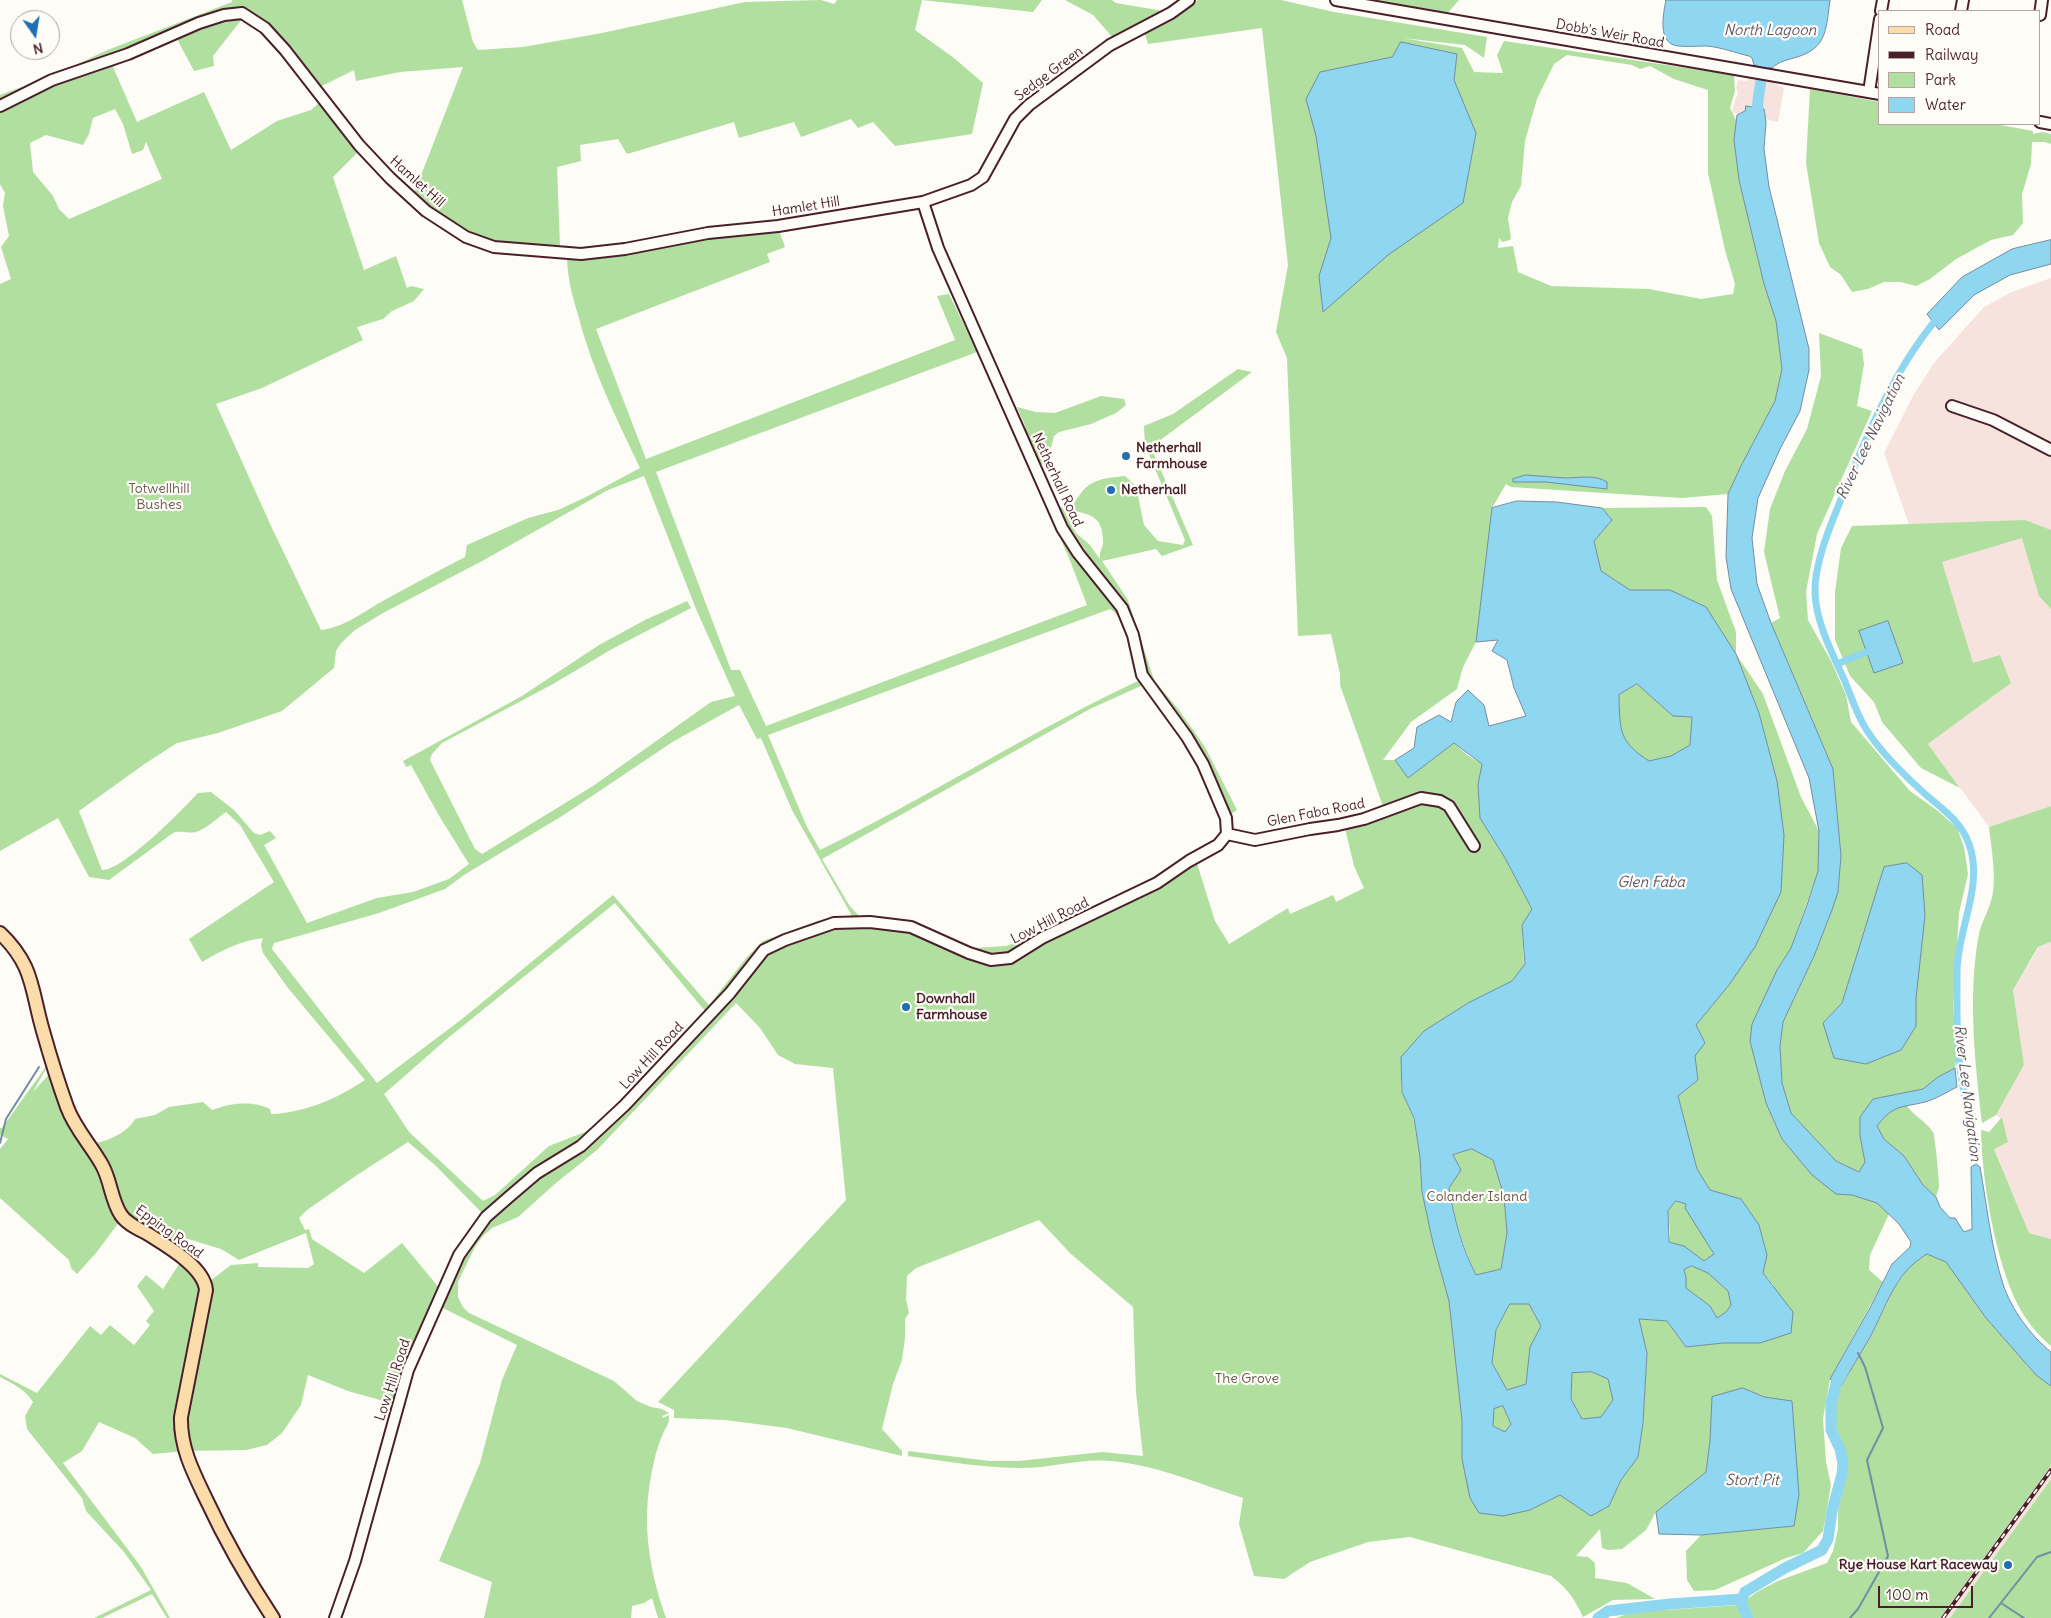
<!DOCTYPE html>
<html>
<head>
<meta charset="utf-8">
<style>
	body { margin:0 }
	#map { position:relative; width:2051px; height:1618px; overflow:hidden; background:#fdfcf7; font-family:Delius,sans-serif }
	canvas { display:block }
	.legend { position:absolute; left:1878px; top:10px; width:162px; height:115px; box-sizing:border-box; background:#fdfcf7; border:1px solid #b5a4a5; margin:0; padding:6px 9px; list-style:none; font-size:15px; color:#4a1f2b }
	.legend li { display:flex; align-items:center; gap:10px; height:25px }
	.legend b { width:25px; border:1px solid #b5a4a5 }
	.north { position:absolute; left:10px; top:10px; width:50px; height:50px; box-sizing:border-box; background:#fdfcf7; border:1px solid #b5a4a5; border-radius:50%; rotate:167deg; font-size:14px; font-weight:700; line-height:20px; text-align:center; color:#4a1f2b }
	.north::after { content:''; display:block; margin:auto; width:18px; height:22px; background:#1f6fb2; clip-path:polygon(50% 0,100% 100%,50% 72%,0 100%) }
	.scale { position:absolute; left:1878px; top:1586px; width:95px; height:22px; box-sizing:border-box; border:2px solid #4a1f2b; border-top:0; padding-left:6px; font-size:15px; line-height:18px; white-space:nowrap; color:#4a1f2b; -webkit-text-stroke:4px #fdfcf7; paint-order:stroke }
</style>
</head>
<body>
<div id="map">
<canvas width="2051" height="1618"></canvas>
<ul class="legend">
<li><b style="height:6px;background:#fbddab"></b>Road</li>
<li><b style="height:6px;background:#4a1f2b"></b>Railway</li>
<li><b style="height:14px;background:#b0df9f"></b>Park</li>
<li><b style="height:14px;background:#8fd6f1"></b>Water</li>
</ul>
<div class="north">N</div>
<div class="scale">100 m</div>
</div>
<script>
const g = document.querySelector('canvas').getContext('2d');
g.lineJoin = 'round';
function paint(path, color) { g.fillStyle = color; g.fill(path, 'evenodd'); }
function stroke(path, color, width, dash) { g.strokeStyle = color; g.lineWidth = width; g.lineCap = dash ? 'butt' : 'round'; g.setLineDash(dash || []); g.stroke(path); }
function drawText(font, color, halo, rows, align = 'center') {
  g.font = font + ' Delius,sans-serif'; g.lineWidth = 4.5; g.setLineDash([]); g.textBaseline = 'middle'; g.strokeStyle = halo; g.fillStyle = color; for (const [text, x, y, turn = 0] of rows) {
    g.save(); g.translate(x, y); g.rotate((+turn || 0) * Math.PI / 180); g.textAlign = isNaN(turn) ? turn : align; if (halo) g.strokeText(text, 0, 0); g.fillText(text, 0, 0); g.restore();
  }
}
paint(new Path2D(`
	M1750 77 1770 81 1784 88 1778 122 1768 120 1764 116V109L1754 108 1739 114 1732 113 1735 100 1738 94 1736 87 1738 80 1746 81Z
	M2051 278V806L1989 827 1928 744 2011 683 2001 658 1961 673 1884 453 1913 396 1934 363 1984 307 2012 292Z
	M2051 942V1239L2029 1233 1994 1148 2008 1142 2002 1118H2000L1996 1115 2024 1065 2013 990 2039 947Z
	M2051 1466V1479L1950 1618H1940Z`), '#f6e3de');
paint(new Path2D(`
	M232 0H462L473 42 478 50 523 47 602 33 745 2 821 0 834 4 837 0H1042L1033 12 922 0 915 30 954 58 983 83 972 134 895 146 873 122 858 128 851 119 801 137 794 122 739 138 734 122 627 154 618 139 580 145 581 161 557 167 560 247C538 246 512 247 491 240 463 231 438 211 413 196L463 67 400 72 356 81 354 70 318 88C295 53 280 35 245 12L242 19 213 56 214 66 194 71 176 37 113 67 137 122 204 92 231 150 277 121 311 110 320 102 360 150 333 177 364 270 396 256 407 288 411 286 424 289 414 301 392 311 383 319 357 327 363 340 262 388 216 404 271 526 321 630C347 627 368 608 390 597 415 583 440 570 465 557L467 545 528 518 558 510 584 498 640 468C616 418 592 369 578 315 572 294 568 281 567 259L646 249 723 236 780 233 785 247 767 254 770 262 596 329 646 459 955 340 937 296 949 294 977 352 656 472 731 670H740L766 726 1087 605 1069 558 1000 402 1009 399 1026 437 1025 426 1017 407 1036 412 1055 413 1101 396 1124 399 1126 405 1116 413 1091 424 1059 432 1054 436 1047 463 1038 465 1058 509 1062 507 1076 533 1089 544 1100 559C1099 549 1104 548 1103 540 1102 516 1091 515 1071 510 1085 481 1095 479 1125 476L1136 486 1144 525 1158 541 1183 545 1185 540 1145 445 1144 426 1173 414 1238 369 1252 372 1151 447 1193 545 1162 556 1156 549 1102 561 1128 600 1154 680 1179 710 1205 747 1237 810 1226 818 1227 834 1195 857 1215 921 1229 944 1288 908 1290 914 1333 895 1336 902 1364 888 1354 866 1344 824 1372 821 1386 815 1340 685V674L1331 634 1298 636 1287 358 1276 332 1288 265 1262 28 1148 44 1144 31 1152 29 1181 13 1198 0H1281L1334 12 1487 37 1484 58 1465 45 1402 38 1462 48 1474 72 1503 73 1497 55 1504 41 1734 75 1735 91 1730 108 1737 122 1734 140 1739 180 1764 284 1776 321 1782 369 1775 401 1741 466 1728 494 1682 498 1511 487 1506 484 1492 508 1476 642 1463 667 1457 689 1411 722 1383 760H1395L1408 778 1454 743 1467 755 1482 764 1478 785 1480 818 1505 858 1532 909 1522 925 1524 966 1511 982 1468 1003 1424 1031 1401 1058V1090L1413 1116 1420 1157 1422 1192 1433 1243 1449 1301 1462 1420V1459L1530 1510 1560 1495 1609 1506 1621 1480 1638 1457 1643 1423 1647 1353 1639 1319 1667 1321 1686 1347 1723 1343 1774 1286 1763 1273 1767 1255 1759 1225 1741 1199 1710 1190 1697 1169 1678 1096 1698 1080 1695 1056V1026L1729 985 1777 781 1759 713 1736 654 1670 590H1630L1601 571 1594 541 1612 520 1602 508 1706 507 1712 516 1717 580 1736 632V654L1763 694 1801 797 1819 831 1818 871 1791 948 1777 970 1750 1041 1766 1103 1782 1139 1836 1194 1852 1195 1877 1203 1889 1214 1870 1255 1869 1270 1883 1282 1830 1379 1823 1419 1826 1462 1831 1485 1823 1531 1803 1553 1786 1558 1715 1590 1694 1591 1687 1580 1686 1551 1701 1535 1794 1526 1792 1402 1764 1397 1743 1388 1710 1441 1706 1472 1656 1512 1646 1530 1636 1538 1622 1549 1608 1550 1602 1548 1600 1529 1576 1556 1588 1557 1595 1563V1578L1627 1583 1655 1599 1613 1600 1583 1617C1574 1598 1568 1589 1551 1576L1410 1537 1368 1542 1310 1562 1284 1579 1254 1576 1239 1524 1243 1498C1200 1484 1156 1465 1112 1461 1079 1458 1052 1468 1021 1468 983 1468 945 1461 908 1456V1451L990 1461H1019L1102 1452 1143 1456 1136 1392 1133 1307 1071 1254 1039 1220 916 1268 907 1276 906 1299 909 1313 905 1319V1338L902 1360 893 1384 882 1429 902 1451V1456L787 1428 725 1420 674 1418V1410L658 1402 846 1200 833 1068 795 1064 778 1055 760 1028 736 1003 597 1150 556 1183 518 1217 492 1228 482 1237 475 1247 458 1282V1297L463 1307 469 1313 614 1381 637 1401 651 1407 662 1409 669 1413 662 1416 663 1418 669 1415C670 1424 665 1428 662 1436 658 1445 655 1456 653 1466 641 1519 648 1567 666 1618H658L652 1598 644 1603 632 1606 631 1618H484L492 1582 439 1561 480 1463 502 1380 517 1345 437 1305 484 1215 436 1166 408 1142 357 1175 307 1210 299 1218 305 1230 309 1229 312 1239 364 1273 402 1243 440 1289 398 1405 348 1391 308 1375 301 1405 282 1433 267 1445 246 1450 185 1451 153 1454 135 1438 99 1422 82 1451 63 1463 141 1567 170 1618H167L152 1594 102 1618H94L151 1590 124 1552 86 1511 82 1498 27 1429 25 1416 33 1402C25 1389 13 1384 0 1377V1374L37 1393 90 1326 101 1335 110 1325 134 1345 150 1325 146 1321 154 1311 137 1286 146 1275 163 1289 183 1258 123 1217 96 1253 77 1274 71 1268 69 1260 0 1198V1149L8 1139 0 1135V1128H2L52 1058 33 1092 51 1072 88 1145C105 1142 127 1134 135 1119L155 1115 169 1107 203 1102 212 1110C230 1103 252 1100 270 1109L271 1114C305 1113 338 1098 365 1080L288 988 263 953 261 945 263 938C240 941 222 950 202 962L189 939 274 882 240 825 226 812C217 818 206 829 196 832 188 834 181 830 173 833L109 880 89 877 58 818 0 851V284L11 279 1 247 9 236 3 206 5 193 0 184V95L59 73 105 51 232 2ZM1567 55 1632 65 1640 69 1650 66 1674 79 1708 90V173L1725 250 1735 284 1733 294 1701 299 1649 289 1551 286 1518 272 1513 246 1498 248 1499 238 1502 242 1510 240 1511 238 1508 218 1512 202 1521 186 1525 141 1537 99 1554 64ZM115 109 123 124 132 154 143 150 146 142 162 179 69 219 59 209 53 196 33 172 30 143 46 135 83 145 89 134 93 118ZM644 476 696 609 735 696 711 702 593 786 482 854 475 849 430 760 432 754 442 743 553 684 612 649 691 608 687 601 645 620 599 645 522 696 403 761 406 767 411 765 438 814 469 864 449 879 413 892 377 898 307 923 264 845 276 838 270 831 260 835 254 833 234 810 211 792 198 793C183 809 123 871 102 870L79 811 146 763 177 743 218 733 282 711 334 668 336 651 341 643 355 630 383 613 484 560 608 490ZM1110 609C1128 619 1132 662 1140 680 1031 731 929 797 820 850L807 827 768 735ZM1143 685 1186 744 1198 764 1223 818 1222 831 1211 844 1120 896 1024 940 1006 946 974 948 920 925 905 921 859 916 849 905 822 859 1090 709ZM739 705 757 739 761 738 792 810 851 914 850 917H834L817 921 763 941 747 957 709 1005 613 895 462 1019 377 1083 272 949 274 943 379 913 445 889 464 875 562 816 674 741ZM615 903 705 1011 602 1119 585 1132 549 1146 495 1195 483 1201 409 1132 384 1094 448 1038ZM306 1233 314 1264 308 1268 258 1267V1263L231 1265 206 1284 179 1246 188 1239 221 1249 239 1260Z
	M1065 0H1112L1116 3 1163 11 1115 40 1093 15Z
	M1366 0H1459L1446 15Z
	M1810 89 1880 102V124H1995L2033 131V134L2042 132 2051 134V144L2045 142H2032L2031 164 2022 194 2023 223 2013 235 1991 240 1956 259 1930 279 1916 286 1901 282H1884L1868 289 1852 292 1841 275 1830 267 1819 243 1806 163Z
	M1819 333 1862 349 1864 364 1857 406 1872 411 1817 534 1806 592 1808 620 1831 661 1846 695 1851 722 1910 791 1938 811 1957 828 1964 847 1968 874 1959 913 1953 1007 1957 1053 1955 1068 1938 1077 1923 1089 1873 1099 1860 1136 1865 1162 1859 1172 1836 1161 1791 1113 1782 1083 1780 1046 1783 1022 1814 956 1832 910 1838 892 1841 856 1833 769 1771 623 1780 618 1764 552 1770 509 1785 471 1807 429 1821 376ZM1884 867 1916 999V1026L1823 1023 1842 1003Z
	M2025 520 2051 530V609L2039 596 2022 538 1942 562 1973 663 2000 655 2011 683 1928 744 1960 788 1921 768 1882 722 1874 702 1850 676 1835 640V592L1841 548 1852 526Z
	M1637 684 1673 716 1692 717 1690 745 1671 756 1649 761C1617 740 1620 731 1619 695Z
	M2051 806V942L2038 947 2013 990 2024 1065 1996 1115 1982 1123C1975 1063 1968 1000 1978 939 1980 923 1991 908 1993 892 1996 875 1991 845 1989 827Z
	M1906 1104C1913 1116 1926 1121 1933 1132 1935 1136 1939 1178 1939 1186 1939 1189 1937 1193 1936 1197L1923 1185 1904 1156 1884 1139 1877 1126 1888 1112Z
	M2002 1117 2008 1142 1994 1149 2029 1233 2051 1239V1346C2038 1335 2026 1321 2018 1305 1995 1260 1982 1181 1981 1130L1989 1132Z
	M1472 1149 1493 1160 1504 1196 1507 1233 1501 1269 1476 1275C1463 1246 1454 1218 1449 1187L1461 1170 1453 1155Z
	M1676 1201 1686 1204 1714 1255 1704 1261 1684 1246 1669 1242 1670 1231 1668 1211Z
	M1927 1254 1946 1262 1986 1318 2036 1375 2051 1386V1466L1940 1618H1616L1627 1614 1651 1611 1739 1605 1757 1592 1778 1581 1827 1563 1833 1551 1838 1529V1510L1848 1468 1845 1450 1836 1428 1833 1406 1841 1386 1870 1338 1894 1288 1913 1262Z
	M1692 1266 1708 1273 1728 1291 1731 1305 1726 1312 1717 1318 1710 1306 1686 1288V1277L1684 1270Z
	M1510 1304H1529L1541 1326 1530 1347 1526 1384 1507 1390 1492 1363 1496 1330Z
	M1592 1372 1608 1379 1613 1400 1601 1417 1581 1419 1571 1399 1572 1373Z
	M1503 1406 1511 1424 1505 1432 1493 1426 1494 1409Z
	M2051 1479V1618H1950Z`), '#b0df9f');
const water = new Path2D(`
	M1666 0H1830C1826 27 1828 48 1797 57 1788 60 1779 61 1772 68L1754 65 1752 58 1749 56C1736 53 1720 47 1707 46 1697 46 1688 47 1679 46 1657 45 1663 15 1666 0Z
	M1401 42 1457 54 1454 80 1476 133 1463 203 1388 255 1323 312 1319 276 1331 238 1316 136 1306 99 1320 72 1392 57Z
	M1746 106 1753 107 1755 110 1758 108 1764 109 1766 122 1764 149 1769 187 1809 349V370L1800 411 1780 449 1758 498 1752 538 1757 584 1771 623 1833 769 1841 856 1838 892 1832 910 1814 956 1783 1022 1780 1046 1782 1083 1791 1113 1836 1161 1859 1172 1865 1162 1860 1136V1117L1873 1099 1923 1089 1938 1077 1955 1068 1957 1087C1947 1092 1936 1099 1925 1102 1901 1108 1894 1104 1877 1126L1884 1139 1904 1156 1923 1185 1936 1197 1940 1207 1950 1218H1955L1964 1232 1972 1229 1971 1167 1976 1164 1980 1167C1987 1206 1991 1247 2003 1284 2011 1309 2031 1336 2051 1352V1386L2036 1375 1986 1318 1946 1262 1927 1254C1894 1273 1886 1308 1869 1339 1860 1355 1850 1370 1841 1386L1830 1379 1871 1306 1892 1264 1910 1247 1911 1242 1899 1224 1877 1203 1852 1195 1836 1194 1812 1175 1782 1139 1766 1103 1750 1041 1752 1024 1777 970 1791 948 1807 905 1818 871 1819 831 1809 778 1731 589 1726 557 1728 494 1741 466 1775 401 1782 369 1776 321 1764 284 1739 180 1734 140 1737 115 1745 111Z
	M2051 240V264L2010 275 1974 295 1939 330 1927 314 1962 277 2012 249Z
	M1526 475C1539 476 1552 477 1565 478 1579 478 1595 474 1607 482V489L1546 482H1513V479Z
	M1517 501 1557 502 1602 508 1612 520 1594 541 1601 571 1630 590H1670L1706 607 1736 654 1759 713 1777 781 1784 835 1781 892 1755 947 1729 985 1696 1025 1705 1043 1695 1056 1698 1080 1678 1096 1697 1169 1710 1190 1741 1199 1759 1225 1767 1255 1763 1273 1793 1312 1791 1333 1760 1343H1723L1686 1347 1667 1321 1639 1319 1647 1353 1643 1423 1638 1457 1621 1480 1609 1506 1591 1516 1560 1495 1530 1510 1503 1516 1479 1513 1470 1498 1462 1459V1420L1449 1301 1433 1243 1422 1192 1420 1157 1414 1118 1402 1092 1401 1057 1424 1031 1468 1003 1512 981 1525 964 1522 925 1532 909 1505 858 1480 818 1478 785 1482 764 1454 743 1408 778 1395 760 1414 748 1417 727 1439 715 1451 722 1456 702 1468 690 1484 705 1489 726 1526 716 1514 688 1507 660 1492 651 1498 640 1476 642 1492 508ZM1637 684 1673 716 1692 717 1690 745 1671 756 1649 761C1618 741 1620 730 1619 695ZM1472 1149 1493 1160 1504 1196 1507 1233 1501 1269 1476 1275C1462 1248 1454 1218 1449 1188L1461 1170 1453 1155ZM1676 1201 1686 1204 1685 1208 1714 1254 1704 1261 1684 1246 1669 1242 1668 1211ZM1692 1266 1708 1273 1728 1291 1731 1305 1726 1312 1717 1318 1710 1306 1686 1288V1277L1684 1270ZM1510 1304H1529L1541 1326 1530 1347 1526 1384 1507 1390 1492 1363 1496 1330ZM1592 1372 1608 1379 1613 1400 1601 1417 1582 1419 1571 1399 1572 1373ZM1503 1406 1511 1424 1505 1432 1493 1426 1494 1409Z
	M1888 621 1903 663 1874 673 1859 631Z
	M1907 863 1922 875 1925 915 1916 999V1026L1901 1050 1866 1064 1834 1058 1823 1023 1842 1003 1884 867Z
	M1743 1388 1764 1397 1792 1401 1799 1495 1794 1526 1701 1535 1659 1534 1656 1512 1706 1472 1710 1441 1712 1397Z`);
paint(water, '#8fd6f1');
stroke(water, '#738da2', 1);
stroke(new Path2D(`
	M0 1143 6 1119 39 1067
	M2001 1603 2024 1618
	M1850 1618 1858 1609 1888 1556 1867 1460 1883 1428 1865 1367 1858 1353
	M1989 1618 2037 1557 2051 1552`), '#738da2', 2);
stroke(new Path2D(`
	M1939 316C1895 368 1867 434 1842 497 1831 524 1814 563 1815 593 1816 622 1832 653 1844 679 1851 696 1856 713 1866 729 1881 753 1904 775 1924 793 1942 809 1961 821 1969 844 1984 885 1958 928 1957 970 1957 1004 1956 1040 1961 1074 1964 1097 1970 1119 1973 1142
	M1837 664 1866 652`), '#8fd6f1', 7);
stroke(new Path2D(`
	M1757 122 1758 100 1763 67
	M1742 1599 1745 1592 1785 1568 1822 1550 1828 1539 1832 1511 1842 1474 1843 1463 1840 1449 1831 1430V1403L1836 1384 1844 1370
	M1742 1599V1604L1748 1618
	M1598 1618 1608 1611 1670 1604 1742 1599`), '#8fd6f1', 11);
const minor = new Path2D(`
	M1336 0 1880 94
	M1881 11 1883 0
	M1961 11 1963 0
	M2040 15 2042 0
	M1869 92 1880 19
	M0 106 52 80 128 54 199 23 224 15 242 13 265 28 285 50 359 145 390 178 426 211 466 237 494 247 581 254 625 249 708 233 778 226 923 202 971 185 983 177 1015 119 1029 105 1110 45 1171 13 1189 0
	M2040 122 2051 124
	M923 202 938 248 1062 528 1078 553 1122 608 1133 635 1142 675 1187 737 1203 764 1226 818 1227 834
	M1952 406 1993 420 2051 450
	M1227 834 1255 840 1310 829 1338 825 1364 819 1421 798 1440 801 1449 806 1474 846
	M335 1618 355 1561 408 1370 459 1255 486 1217 510 1196 537 1173 581 1146 625 1105 730 993 764 950 785 940 834 923 870 922 911 927 969 953 991 960 1010 958 1042 938 1157 883 1189 861 1218 845 1227 834`);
const major = new Path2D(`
	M0 933C34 965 31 990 43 1031 50 1056 58 1082 67 1107 75 1129 91 1145 102 1165 111 1181 111 1200 121 1215 127 1224 139 1229 148 1234 167 1246 204 1267 206 1290L181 1417C180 1448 194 1474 207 1501 226 1542 248 1580 273 1618`);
stroke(minor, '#4a1f2b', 14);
stroke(major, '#4a1f2b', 16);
stroke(minor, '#fdfcf7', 10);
stroke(major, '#fbddab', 12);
const rail = new Path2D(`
	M1943 1618 2051 1470`);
stroke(rail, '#4a1f2b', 4);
stroke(rail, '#fdfcf7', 2, [5.5]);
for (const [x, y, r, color] of [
	[1126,456,5,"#1f6fb2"],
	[1111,490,5,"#1f6fb2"],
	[906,1007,5,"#1f6fb2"],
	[2008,1565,5,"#1f6fb2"]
]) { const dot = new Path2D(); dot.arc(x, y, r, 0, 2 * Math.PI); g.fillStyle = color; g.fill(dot); stroke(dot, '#fdfcf7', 2); }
drawText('14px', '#4a1f2b', '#fdfcf7', [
	["Dobb's Weir Road",1610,34,10],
	["Sedge Green",1049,74,-37],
	["Hamlet Hill",417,182,42],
	["Hamlet Hill",806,207,-9],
	["Netherhall Road",1057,480,65],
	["Glen Faba Road",1316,813,-11],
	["Low Hill Road",1050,921,-27],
	["Low Hill Road",652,1056,-47],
	["Epping Road",169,1232,36],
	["Low Hill Road",393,1380,-72]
]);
drawText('bold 14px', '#4a1f2b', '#fdfcf7', [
	["Netherhall",1136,448],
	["Farmhouse",1136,464],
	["Netherhall",1121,490],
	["Downhall",916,999],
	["Farmhouse",916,1015],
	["Rye House Kart Raceway",1998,1565,"right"]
], 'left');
drawText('14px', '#69594e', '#fdfcf7', [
	["Totwellhill",159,489],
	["Bushes",159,505],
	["Colander Island",1477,1197],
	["The Grove",1247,1379]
]);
drawText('italic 15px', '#5f5666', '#fdfcf7', [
	["North Lagoon",1770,31],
	["River Lee Navigation",1871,437,-64],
	["Glen Faba",1651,883],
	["River Lee Navigation",1967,1093,83],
	["Stort Pit",1752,1481]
]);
</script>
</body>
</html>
